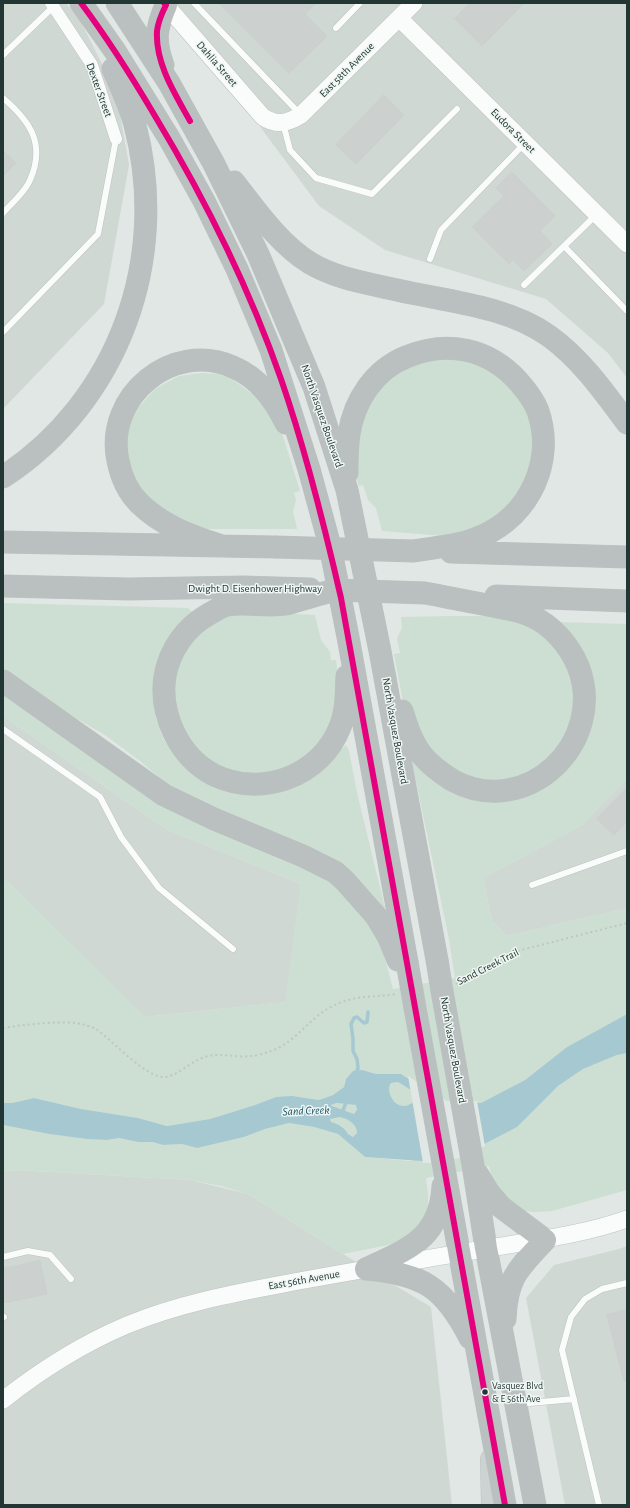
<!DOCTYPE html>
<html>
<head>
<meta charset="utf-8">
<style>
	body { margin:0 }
	#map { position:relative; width:630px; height:1508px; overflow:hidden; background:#e1e7e4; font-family:"Alegreya Sans",sans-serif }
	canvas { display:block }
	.frame { position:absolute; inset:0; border:4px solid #223733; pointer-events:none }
</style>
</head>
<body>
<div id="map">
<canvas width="630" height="1508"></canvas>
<div class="frame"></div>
</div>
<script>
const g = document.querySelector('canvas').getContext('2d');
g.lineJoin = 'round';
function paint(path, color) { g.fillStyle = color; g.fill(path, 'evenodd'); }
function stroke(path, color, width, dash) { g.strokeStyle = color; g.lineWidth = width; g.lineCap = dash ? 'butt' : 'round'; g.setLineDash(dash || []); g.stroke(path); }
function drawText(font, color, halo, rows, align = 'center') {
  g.font = font + ' "Alegreya Sans",sans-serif'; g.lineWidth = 3; g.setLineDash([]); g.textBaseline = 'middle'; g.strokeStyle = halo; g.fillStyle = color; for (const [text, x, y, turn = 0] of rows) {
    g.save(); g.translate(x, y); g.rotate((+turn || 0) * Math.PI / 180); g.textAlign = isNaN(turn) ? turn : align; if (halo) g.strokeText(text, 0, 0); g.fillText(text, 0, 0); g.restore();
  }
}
paint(new Path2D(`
	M3 3H66L79 18 116 92 129 165 104 304 3 409Z
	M168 3H627V378L608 353 546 299 385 250 319 206Z
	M3 716 166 829 301 884 286 1002 144 1017 7 881 3 885Z
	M627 779V908L507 936 492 921 483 878 582 825Z
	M17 1170 190 1180 248 1194 343 1254 431 1307 452 1505H3V1172Z
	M627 1246V1505H565L526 1298 554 1265 619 1249Z`), '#d0d8d4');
paint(new Path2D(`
	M449 354 499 373 527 410 534 437 529 479 514 503 475 531 443 536 382 531 376 508 368 500 363 485 359 486 354 471 355 424 392 371Z
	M202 373 218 374 230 378 254 395 272 414 278 421 286 446 300 491 294 493 296 500 293 511 297 529H207L188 525 141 496 126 459 128 431 132 419 138 408 155 389 179 376Z
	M3 603 188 608 194 614 154 682 153 701 156 719 164 740 182 765 198 777 310 775 346 745 349 751 358 797 386 912 381 916 366 894 175 791 140 761 105 735 57 707 3 669Z
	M240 611 315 615 321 640 330 652 331 660H336L340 695 324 742 285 772 240 777 195 754 170 709 175 663 209 622Z
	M451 616H496L527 623 556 644 574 679V718L555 755 514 781 477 783 444 770 404 707 394 654 400 653 397 638 402 628 401 617Z
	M556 622 627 624V779L582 825 483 878 492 921 507 936 627 908V1014L567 1047 525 1080 481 1103H446L401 1074H376L362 1070 346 1079 344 1087 333 1095 319 1100 307 1098 276 1097 255 1105 210 1119 167 1126 138 1118 81 1109 34 1098 12 1103H3V885L7 881 144 1017 285 1002 301 884 166 829 3 716V693L160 803 186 818 210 829 304 867 325 879 338 889 362 914 381 944 393 989 455 978 449 939 410 753 439 784 461 796 480 801H495L513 797 587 730Z
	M627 1053V1190L552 1211 536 1212 523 1211 514 1207 493 1182 489 1166 426 1178 428 1194V1207L425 1219 404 1240 388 1245 343 1254 248 1194 221 1186 190 1180 17 1170 3 1172V1125L49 1134 87 1139 107 1140 119 1138 138 1142H153L163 1145 182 1144 197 1148 244 1137 265 1129 289 1123 314 1127 338 1134 365 1157 410 1161 517 1127 558 1086 583 1069 617 1055Z
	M398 1082 411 1090 414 1101 405 1107C395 1106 385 1093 391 1083Z
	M340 1103 356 1105 357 1111 354 1114C349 1113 338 1108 332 1106L333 1104Z
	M340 1117C348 1119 357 1124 357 1133L353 1137 348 1134C345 1126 338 1124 331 1122L330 1119Z`), '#ccdfd2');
paint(new Path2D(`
	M627 1014V1053L617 1055 583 1069 558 1086 517 1127 463 1155 422 1161 365 1157 338 1134 314 1127 289 1123 265 1129 244 1137 197 1148 182 1144 163 1145 153 1142H138L119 1138 107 1140 87 1139 49 1134 3 1125V1103H12L34 1098 81 1109 138 1118 167 1126 210 1119 255 1105 276 1097 292 1096 319 1100 333 1095 344 1087 346 1079 353 1071 362 1070 376 1074H401L446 1103H481L525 1080 567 1047ZM398 1082 411 1090 414 1101C399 1116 384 1093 391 1083ZM337 1103 356 1105 357 1110 354 1114 332 1106 331 1105ZM340 1117C348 1119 357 1124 357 1133L353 1137 348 1134C345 1127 338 1124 331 1122L330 1119Z`), '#a6c8d0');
paint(new Path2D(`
	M408 1076 447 1101H477L485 1146 464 1157 436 1163H423Z`), '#e1e7e4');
stroke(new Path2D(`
	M356 1073 358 1068 357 1059 353 1051V1039L351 1024 354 1018 357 1017 364 1023 367 1022 368 1012
	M342 1113 347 1100`), '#a6c8d0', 3.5);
const building = new Path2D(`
	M219 3H316L305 14 327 36 289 73Z
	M470 3H524L482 46 455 19Z
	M384 95 404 115 356 164 336 145Z
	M3 150 16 163 3 176Z
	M512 172 555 216 540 231 552 244 524 271 513 260 509 264 472 227 504 196 496 188Z
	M627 788V822L614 835 597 819Z
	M40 1261 47 1294 3 1303V1269Z
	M627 1310V1380L624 1381 607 1315Z`);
paint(building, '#ccd0cf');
stroke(building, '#cad0cd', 1);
const lane = new Path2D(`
	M194 3 300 114
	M336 28 360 3
	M3 55 53 7
	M3 98C30 121 46 144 30 180 26 191 11 204 3 213
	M283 123 290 150 316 178 372 194 457 109
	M564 246 627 311
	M430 259 441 230 524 144
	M524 285 596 215
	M3 332 98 234 116 139
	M3 729 100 797 121 837 159 888 233 949
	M532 885 627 851
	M3 1257 28 1251 50 1255 71 1279
	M3 1317H4
	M519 1404 574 1399
	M599 1505 562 1350 571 1317 585 1299 602 1289 627 1283`);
const street = new Path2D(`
	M51 3 92 65 116 139`);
const secondary = new Path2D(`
	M164 3 263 117C277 126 288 123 301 115L414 3
	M399 18 627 244
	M3 1400C41 1370 82 1344 127 1325 182 1302 241 1292 299 1281 359 1270 419 1260 478 1250 528 1241 579 1236 627 1219`);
const primary = new Path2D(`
	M490 1459 491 1505`);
const highway = new Path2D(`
	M81 3 115 51 169 138 204 201 237 269 271 350 309 469 330 546 348 637 407 962
	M117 3 169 83 214 164 258 254 314 387 347 490 380 651 437 960
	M163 65C154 41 156 28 166 5
	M234 182C256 210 279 244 310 263 337 279 367 283 397 290 446 301 507 306 549 336 581 359 604 392 627 423
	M347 473C347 460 347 447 349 434 354 401 374 370 406 357 447 340 488 348 518 381 526 390 534 400 538 411 555 461 530 515 482 536 460 546 437 547 414 551
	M3 477C119 401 170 259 135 125 130 106 121 87 113 69
	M3 542 275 547
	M219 545C190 536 161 525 139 503 128 492 121 476 118 461 104 396 173 340 233 367 259 378 274 399 286 423
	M451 552 627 557
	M3 586 129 589 243 587 310 589
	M335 590C319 594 302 600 286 604 267 607 247 602 228 605 222 606 215 611 209 614 186 627 170 649 165 676 159 714 179 757 214 775 262 798 321 776 340 727 347 711 346 693 347 676
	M496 596 627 601
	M3 681 164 795 214 819 303 856 335 872 345 881 376 916 388 936 398 960
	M402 711C407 727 412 742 422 755 430 765 441 773 452 780 526 821 608 742 578 666 569 645 552 625 531 616 519 610 506 609 493 606 470 602 447 597 425 593
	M442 991 473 1165 486 1248 535 1505
	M415 1008 505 1505
	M478 1175 489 1193 501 1207 545 1240C518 1269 507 1277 505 1319
	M366 1269C423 1274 444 1287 470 1338
	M366 1269C408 1249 440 1239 443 1186`);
stroke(lane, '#bec4c1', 7);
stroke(street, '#bec4c1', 13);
stroke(secondary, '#bec4c2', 18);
stroke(primary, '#bcc3c1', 20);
stroke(highway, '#bcc3c1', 23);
stroke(new Path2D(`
	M456 984 493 963 521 950 627 923
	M3 1028C21 1025 69 1019 85 1025 88 1026 93 1027 96 1029 112 1040 147 1079 165 1077 179 1075 191 1061 205 1057 220 1052 235 1058 251 1056 256 1056 263 1054 268 1052 293 1045 308 1020 329 1008 354 994 371 998 397 994`), '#bfc7c4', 2, [2, 3]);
stroke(lane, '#fafbfb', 6);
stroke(street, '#fafbfb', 12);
stroke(secondary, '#fafbfb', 17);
stroke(primary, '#cdd3d2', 19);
stroke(highway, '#bac0bf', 22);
const highwayBridge = new Path2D(`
	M275 547 414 551
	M335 590 425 593
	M437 960 442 991
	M407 962 415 1008`);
stroke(highwayBridge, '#bcc3c1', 23, []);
stroke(highwayBridge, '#bac0bf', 22);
stroke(new Path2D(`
	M81 3C108 39 132 77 155 116 205 199 249 287 281 379 306 451 324 524 341 598L505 1505
	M164 3 166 5C162 13 158 22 157 31 155 63 175 94 190 121`), '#e5007d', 6);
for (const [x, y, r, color] of [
	[485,1392,3.5,"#223733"]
]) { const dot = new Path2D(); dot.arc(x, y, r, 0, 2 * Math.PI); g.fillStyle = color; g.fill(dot); stroke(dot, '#eff6f3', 1.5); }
drawText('10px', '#223733', '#eff6f3', [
	["Vasquez Blvd",492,1386],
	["& E 56th Ave",492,1399]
], 'left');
drawText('11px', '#223733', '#eff6f3', [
	["Dahlia Street",217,64,49],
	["East 58th Avenue",347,70,-45],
	["Dexter Street",99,90,70],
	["Eudora Street",513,131,45],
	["North Vasquez Boulevard",322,416,71],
	["Dwight D. Eisenhower Highway",255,589],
	["North Vasquez Boulevard",395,731,80],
	["Sand Creek Trail",488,967,-27],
	["North Vasquez Boulevard",453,1050,80],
	["East 56th Avenue",304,1280,-10]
]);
drawText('italic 12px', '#235b6c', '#eff6f3', [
	["Sand Creek",306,1111,-2]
]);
</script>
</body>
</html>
